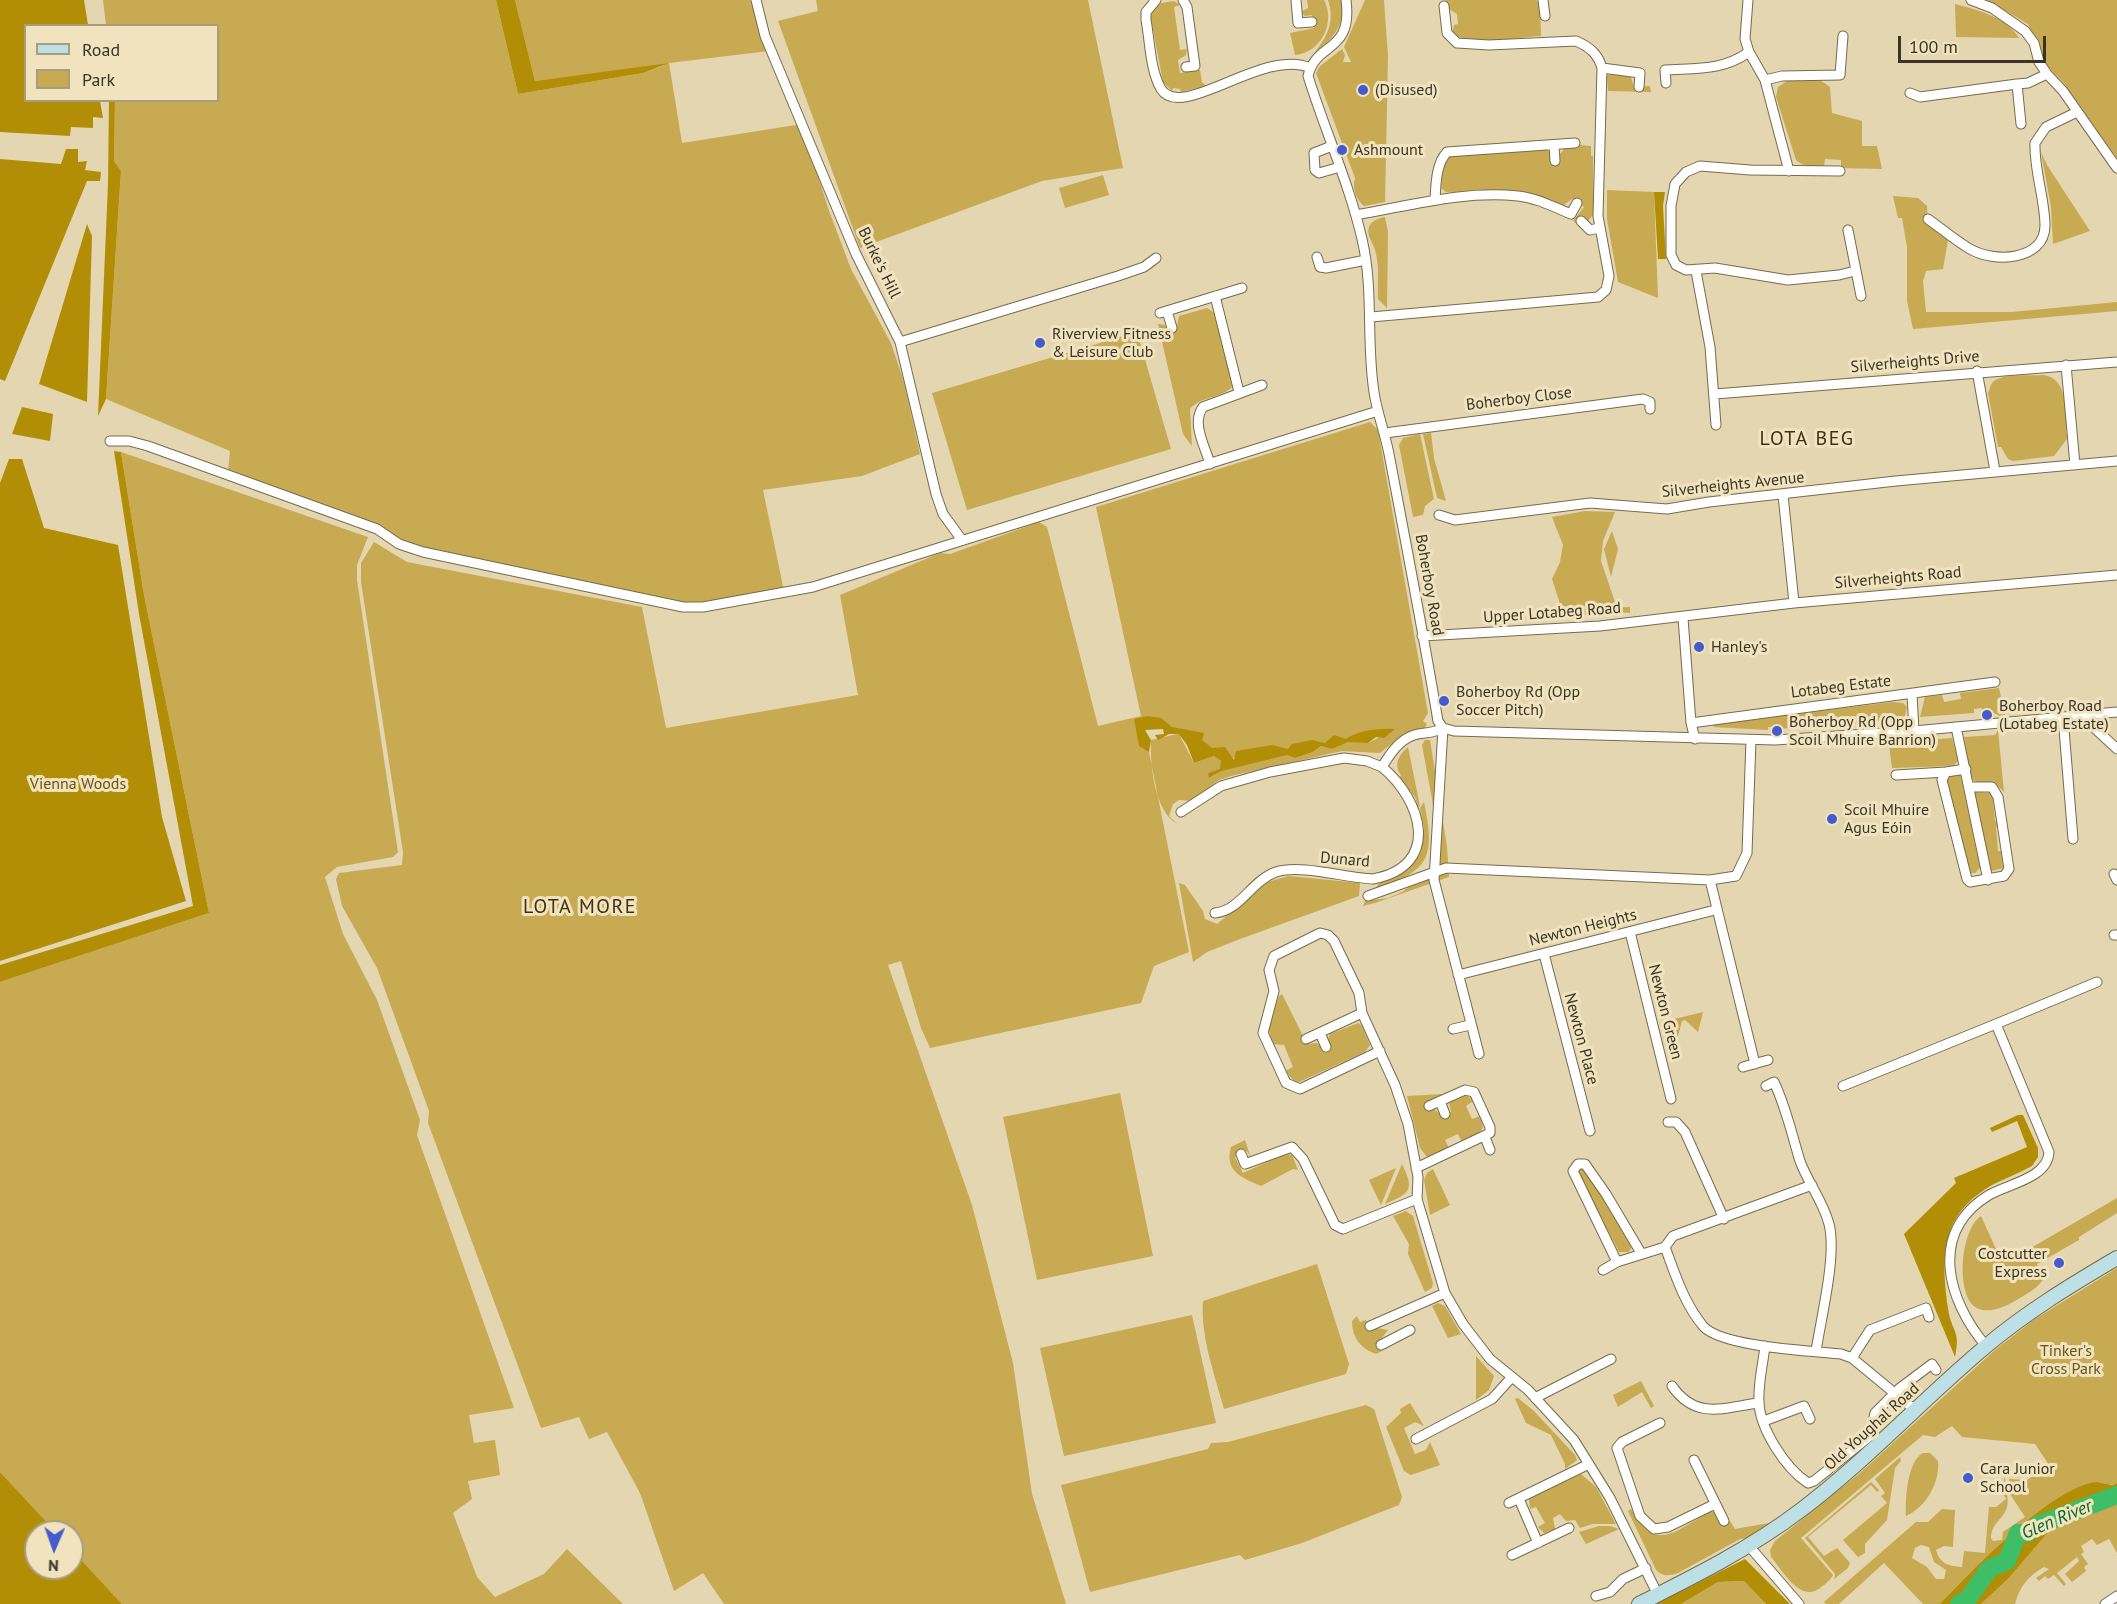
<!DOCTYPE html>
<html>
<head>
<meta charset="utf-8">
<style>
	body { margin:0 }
	#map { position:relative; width:2117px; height:1604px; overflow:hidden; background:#e3d6b1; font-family:"PT Sans",sans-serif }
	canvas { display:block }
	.legend { position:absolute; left:24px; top:24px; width:195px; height:78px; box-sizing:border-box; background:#f0e3be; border:2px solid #a79d81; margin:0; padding:8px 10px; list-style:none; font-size:18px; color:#3a3426 }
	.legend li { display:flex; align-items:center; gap:12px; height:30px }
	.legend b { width:30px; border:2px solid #a79d81 }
	.north { position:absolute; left:24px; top:1520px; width:60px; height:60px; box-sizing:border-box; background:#f0e3be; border:2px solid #a79d81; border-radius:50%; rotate:182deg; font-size:16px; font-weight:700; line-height:24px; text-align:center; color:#3a3426 }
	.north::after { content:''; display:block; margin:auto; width:21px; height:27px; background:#435bce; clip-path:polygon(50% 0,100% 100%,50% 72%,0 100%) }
	.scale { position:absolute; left:1898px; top:36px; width:148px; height:27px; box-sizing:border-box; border:3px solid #3a3426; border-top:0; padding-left:8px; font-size:18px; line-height:21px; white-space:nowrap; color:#3a3426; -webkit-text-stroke:4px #f0e3be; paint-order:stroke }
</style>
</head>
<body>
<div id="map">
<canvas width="2117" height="1604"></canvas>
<ul class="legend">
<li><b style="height:8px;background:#bce0e6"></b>Road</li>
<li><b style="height:16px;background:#c8aa52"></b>Park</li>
</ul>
<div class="north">N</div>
<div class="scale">100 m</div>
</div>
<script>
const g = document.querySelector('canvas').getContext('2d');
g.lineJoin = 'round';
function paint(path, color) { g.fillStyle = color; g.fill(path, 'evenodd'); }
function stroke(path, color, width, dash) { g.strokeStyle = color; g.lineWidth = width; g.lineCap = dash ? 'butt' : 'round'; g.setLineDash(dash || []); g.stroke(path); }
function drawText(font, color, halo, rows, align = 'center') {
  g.font = font + ' "PT Sans",sans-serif'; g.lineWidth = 6; g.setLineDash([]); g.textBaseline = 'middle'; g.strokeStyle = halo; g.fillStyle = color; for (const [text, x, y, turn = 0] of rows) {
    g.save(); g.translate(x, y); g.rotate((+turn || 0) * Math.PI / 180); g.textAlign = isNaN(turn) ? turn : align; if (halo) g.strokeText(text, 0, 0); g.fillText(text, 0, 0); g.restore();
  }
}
paint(new Path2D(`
	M103 0H496L518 94 643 73 665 65 535 81 515 0H750L769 51 669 63 682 143 802 124 828 208 851 269 891 343 904 382 920 454 862 476 763 490 784 591 690 607 400 545 377 528 228 472 230 451 106 399 121 172 114 161 115 101 218 100V26L106 25Z
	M816 0H1088L1123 168 1042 181 860 248 778 21 818 11Z
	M1307 0H1324C1336 22 1321 53 1295 55L1290 33 1314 28 1312 15 1305 16 1300 12 1308 8Z
	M1328 0H1341C1347 24 1332 40 1314 53 1328 36 1335 21 1328 0Z
	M1365 0H1384L1388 56 1385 202 1364 206C1356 200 1352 187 1355 178L1316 73 1320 66 1342 49 1345 55 1343 62H1351L1344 47Z
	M1446 0H1536L1540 4 1541 36C1518 37 1469 47 1452 33L1454 25 1458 24 1457 14 1449 9Z
	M1987 0H2117V159L2064 83 2047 66 2028 24Z
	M1174 1 1180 5 1174 7 1180 50 1187 49 1186 55 1178 60 1180 73 1200 70 1202 82 1206 86 1181 92 1180 89 1173 88 1172 91 1163 82 1150 14 1156 4Z
	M1955 4C1978 10 2006 17 2019 38L1956 37Z
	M1612 73 1631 77 1634 87 1650 86 1651 92 1608 91 1607 76Z
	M1820 80 1830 87 1832 113 1862 121V146H1877L1882 169 1841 168V160L1825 159 1824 166C1813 167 1805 168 1796 160L1776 97 1778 87 1787 81Z
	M1580 145 1591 146V156H1593V215L1588 221 1582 218 1577 224 1573 221 1584 207 1572 199 1564 205 1546 198 1518 191 1446 192 1441 188 1444 161 1451 155 1545 150 1559 155 1566 147Z
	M2041 152 2047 165 2090 231 2053 244 2051 207Z
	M1103 175 1109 195 1065 208 1059 188Z
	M1607 190 1654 192 1658 298 1618 282 1607 219Z
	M1893 196 1918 198 1927 206 1928 225 1948 240 1943 269 1926 271 1923 281 1926 312H2012L2117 302V311L1913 329 1907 301V247L1902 218H1898Z
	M1385 217 1388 232 1387 308 1378 299C1377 282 1380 267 1375 250 1373 243 1366 235 1369 227 1371 221 1378 218 1385 217Z
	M1207 308 1215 313 1233 386C1223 398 1201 396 1190 409L1192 446 1183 434 1158 324 1165 325 1169 332 1176 330 1179 316Z
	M1137 332 1171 449 967 510 932 393Z
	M2044 375C2070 379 2065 416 2067 439L2054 456 2013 461 2008 459 2001 447H1998L1988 393C1990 390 1990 384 1994 381 2004 373 2031 376 2044 375Z
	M1370 422 1378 430 1428 713 1423 721 1427 724 1424 729 1405 733 1380 753 1342 751 1231 776 1219 780 1192 801 1179 800 1173 804 1169 816 1177 824C1154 810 1150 765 1151 740L1177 734 1142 717 1189 952 1154 966 1141 1003 930 1048 921 1028 901 961 888 965 972 1205 1013 1363 1032 1494 1066 1604H724L703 1573 674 1591 640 1493 607 1432 589 1439 579 1417 541 1428 428 1123 429 1111 377 968 342 906 336 879 339 873 402 865 403 852 361 582V563L374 542 407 562 642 607 666 728 858 695 840 595 940 553 950 554 1039 522 1047 527 1098 726 1141 716 1096 507ZM1390 732 1368 743 1348 741 1332 749 1321 746 1313 752 1295 758 1287 754 1222 771 1210 778 1208 773 1221 769V761L1214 756 1194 763 1180 736 1229 759Z
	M1431 433 1434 458 1446 501 1437 498 1423 434Z
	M1420 434 1434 499 1425 506 1423 515 1413 517 1399 445 1403 438Z
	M121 452 368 537 357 565V580L398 852 393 857 337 867 325 877 343 934 377 1000 420 1120 417 1135 514 1408 469 1415 474 1443 495 1440 500 1475 468 1481 472 1499 453 1513 477 1577 495 1597 544 1574 567 1549 623 1604H122L72 1550V1532H56L0 1472V982L209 913 144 595Z
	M1585 511 1615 512 1603 541 1601 561 1616 605 1561 607 1552 579 1560 562 1563 545 1552 517Z
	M1612 531 1618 549 1611 577 1604 549Z
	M1630 607V613L1602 611 1600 614 1544 617 1545 610Z
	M1999 688 2006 719 1990 711 1983 712 1982 708 1974 709V713L1920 717 1925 697 1942 695 1944 702 1961 699 1960 693Z
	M1892 702 1903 703 1907 707 1904 720 1777 729 1776 727H1768V730L1713 727 1716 724Z
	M1998 730 2004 792 1995 783 1979 784 1971 778 1964 737 1995 735Z
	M1952 738 1958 761 1953 766 1892 768 1889 745 1893 742Z
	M1425 740H1430L1447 847 1449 877 1375 903 1363 906 1365 901 1388 898 1402 892 1424 876 1433 864 1438 832 1422 745Z
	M1408 747 1420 806 1418 807 1415 797 1399 778 1401 775C1393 764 1399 755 1408 747Z
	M1960 773 1980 868 1975 873H1971L1968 867 1945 784 1950 776Z
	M1974 792 1989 793 1995 797 1993 800 1995 821H1999V826L1996 827 1998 851H2001L2003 868 1988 872Z
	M1424 802C1436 860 1429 870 1374 890L1380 882 1396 875 1422 840 1424 828 1420 808Z
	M1289 876 1360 883 1359 896 1240 939 1207 952 1193 962 1179 883 1185 885 1203 911 1205 919 1217 924 1267 882Z
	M1282 994 1307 1044 1317 1043 1324 1050 1331 1046 1328 1039 1330 1034 1358 1023 1362 1026 1370 1045 1365 1052 1299 1082 1294 1081 1285 1071 1293 1067 1284 1045 1272 1044 1268 1025 1279 996Z
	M1703 1012 1698 1032 1685 1020 1682 1021 1678 1036 1670 1039 1666 1021Z
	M1120 1093 1153 1256 1037 1280 1003 1117Z
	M1443 1094 1426 1102 1429 1110 1434 1109 1442 1116 1451 1112 1449 1103 1467 1095 1473 1101 1466 1106 1472 1119 1480 1116 1483 1128 1478 1134 1462 1142 1458 1134 1445 1140 1449 1148 1427 1157 1420 1148 1407 1096Z
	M1245 1140 1251 1158 1247 1151 1235 1157 1243 1173 1285 1154 1292 1155 1298 1170 1293 1169 1261 1186C1242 1178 1224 1171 1231 1147Z
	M1402 1164C1415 1191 1410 1193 1385 1204Z
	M1580 1167 1586 1169 1632 1246 1629 1252H1619L1616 1246 1577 1172Z
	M1396 1168 1381 1205 1369 1180Z
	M1433 1169 1450 1205 1430 1215 1424 1180 1427 1173Z
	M2117 1198V1213L2079 1237V1240L2037 1264 2044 1278C2038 1289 2026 1294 2015 1301 2005 1307 1986 1315 1975 1307 1956 1293 1960 1230 1981 1216L2001 1260 2029 1249Z
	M1406 1211 1413 1216 1433 1283 1432 1288 1425 1292 1408 1254 1409 1244 1393 1216Z
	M1317 1264 1349 1364 1346 1374 1224 1409C1215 1376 1200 1335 1203 1301Z
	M2117 1268V1483C2109 1487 2102 1481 2095 1483 2037 1504 1981 1560 1940 1604H1923L1884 1563 1839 1604H1826L1824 1602 1916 1522H1928L1942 1509 1955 1510 1953 1547 1944 1546 1936 1550C1940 1564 1949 1566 1962 1567L1964 1551 1985 1553 1989 1507H1996L2006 1499 2003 1493 2004 1477C2006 1481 2005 1486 2006 1491 2014 1518 1991 1518 1991 1538L1993 1541 2002 1540 2003 1532 2025 1517 2010 1494 2009 1479 2027 1480 2049 1465 2035 1444 1962 1437 1952 1426 1935 1437 1923 1435 1801 1538 1833 1575C1830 1581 1825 1584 1820 1588 1800 1603 1783 1571 1771 1557L1770 1550 1775 1541 1860 1473 1996 1349 2035 1319ZM1921 1545 1929 1547 1934 1562 1946 1570 1944 1579H1936L1927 1567 1912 1558 1915 1548Z
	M1438 1303 1445 1306 1461 1334 1448 1338 1432 1306Z
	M1192 1315 1216 1423 1064 1456 1040 1348Z
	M1357 1316 1360 1322 1366 1320 1372 1330 1378 1328 1388 1330 1378 1343 1382 1351 1376 1354C1361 1349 1352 1338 1352 1321Z
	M1476 1356 1494 1376 1489 1390 1476 1400Z
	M1641 1381 1654 1406 1651 1408 1642 1392 1618 1407 1613 1395Z
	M1518 1398 1534 1411 1575 1455 1577 1460 1565 1469V1464L1551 1435 1526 1423 1515 1399Z
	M1410 1403 1424 1426 1415 1422 1404 1428 1415 1454 1426 1450 1430 1442 1440 1465 1411 1475 1404 1471 1386 1427 1401 1413 1400 1409Z
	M1366 1405 1374 1409 1402 1497 1399 1505 1302 1543 1245 1560 1240 1555 1090 1592 1061 1485 1208 1449 1211 1443 1228 1442Z
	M1923 1453H1930L1938 1461C1940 1483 1926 1507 1906 1516 1905 1501 1907 1461 1923 1453Z
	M1900 1457 1901 1461 1895 1468 1887 1520 1865 1544V1553L1858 1557 1843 1540 1887 1503 1881 1496 1885 1493 1875 1479Z
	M1581 1474 1596 1487 1616 1524H1593L1580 1528 1575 1520 1566 1521 1560 1514 1553 1518 1555 1529 1544 1533 1538 1527 1545 1523 1536 1507 1530 1509 1529 1499Z
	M1871 1482 1879 1490 1877 1492 1871 1485 1808 1537 1824 1556 1837 1548 1850 1563 1848 1568 1834 1579 1835 1574 1805 1538Z
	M2117 1498V1553L2109 1539 2097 1545 2092 1539 2081 1546 2084 1552 2081 1554 2088 1564 2084 1567 2086 1571 2072 1582 2065 1574 2079 1561 2077 1557 2057 1573 2066 1584 2064 1586 2054 1575 2048 1579 2045 1576 2039 1581 2036 1578 2049 1569 2044 1567C2028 1576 2020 1586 2015 1604H1981L2008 1579 2051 1529Z
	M1631 1509C1656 1554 1674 1531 1710 1512H1714L1721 1524 1730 1521 1735 1529 1769 1523 1747 1538 1740 1539 1678 1573C1669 1576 1663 1577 1656 1570L1628 1511Z
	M1599 1526H1610L1619 1529 1586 1544 1579 1532Z
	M1744 1581 1766 1604H1681L1718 1582Z`), '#c8aa52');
paint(new Path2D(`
	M0 0H84L88 25 26 26V100L100 101 103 118 93 117V128L71 127 70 136 0 132Z
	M496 0H515L535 81 669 63 643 73 518 94Z
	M109 101H115L114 161 121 171 106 399 98 416 108 184Z
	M66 149H78V162L87 161 85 170 101 172 100 181H87L5 381 0 379V159L61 164Z
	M1654 192H1665L1663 206 1666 259H1658Z
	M87 224 92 236 87 402 39 384Z
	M22 407 53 414 50 441 12 434Z
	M114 451 121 452 144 595 209 913 0 982V965L193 906 139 614Z
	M9 459H22L44 528 118 545 162 817 186 901 0 961V483Z
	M1148 716 1161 718 1172 727 1204 733 1202 740 1212 748 1225 747 1234 760 1236 751 1272 745 1288 749 1292 744 1312 740 1325 743 1334 735 1346 739C1358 730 1380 728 1395 729L1384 738 1376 737 1368 743 1348 742 1332 749 1321 746 1313 752 1295 758 1287 755 1222 771 1209 778 1208 773 1220 769 1221 761 1214 756 1194 763 1187 745 1179 734H1169L1158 740 1155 735 1164 734 1163 729 1145 730 1151 740 1149 752 1139 746 1134 719Z
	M2018 1115H2023L2038 1148V1157L2032 1166C2019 1173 2006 1178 1994 1184 1940 1214 1941 1254 1948 1308 1951 1332 1961 1329 1955 1357L1904 1234 1956 1183 1954 1178 2027 1147 2017 1121 1992 1132 1990 1128Z
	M0 1472 56 1532H36V1568H72V1550L122 1604H0Z
	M2097 1482 2112 1485 2117 1483V1498L2051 1529 2008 1579 1981 1604H1940C1971 1571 2054 1485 2097 1482Z
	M1745 1559 1790 1604H1766L1744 1581 1718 1582 1681 1604H1656Z`), '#b28e07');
stroke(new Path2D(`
	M1959 1604 1968 1599 1989 1569 2007 1561 2018 1533H2028L2038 1525 2117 1495`), '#3ebe67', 18);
const minor = new Path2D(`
	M756 0 765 36 856 254 900 342 936 494 943 514 962 540
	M1156 0 1146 12V20C1150 41 1150 70 1161 89 1182 122 1264 47 1310 68
	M1183 0 1187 7 1195 66 1186 67
	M1296 0 1298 23 1312 22
	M1346 0C1353 54 1316 41 1308 76 1325 131 1349 183 1362 239 1374 290 1366 341 1374 392 1377 413 1385 433 1389 454 1406 543 1423 632 1438 721L1443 728 1454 731 1775 740 1914 731 2117 712
	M1543 0 1545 16
	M1748 0 1745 39 1749 52 1765 80 1789 171
	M1971 0 1992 8 2025 31 2034 43 2039 62 2047 74 2063 91 2117 168
	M1602 68 1640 73 1639 87
	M1765 80 1782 76 1840 75 1843 36
	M1666 83 1665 70C1697 68 1722 71 1749 52
	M2017 84 2021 124
	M1910 93 1920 97 2017 84 2028 83 2047 74
	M1554 145 1555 161
	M1332 146 1314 153 1315 170 1319 173 1340 167
	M1840 171 1750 170 1700 166 1686 172 1675 184 1671 206V255L1676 265 1686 270 1715 268 1788 280 1839 275 1855 271
	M1435 200C1436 183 1436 164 1447 152L1575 143
	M1356 215C1409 206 1464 190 1518 196 1537 198 1554 207 1571 214L1577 203
	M1928 219C1942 229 1956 241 1970 249 1994 263 2044 261 2045 226 2045 199 2034 171 2035 143L2046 127 2077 112
	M1581 221 1590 230 1599 228
	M1848 230 1861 296
	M1317 257 1320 267 1326 268 1366 260
	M1696 271 1710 347 1716 425
	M1215 296 1239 392
	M1167 311 1172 328
	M1160 313 1242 288
	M1371 317 1587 298 1598 297 1606 290 1609 276 1598 216 1602 68C1598 54 1590 47 1576 41L1489 45 1457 43 1447 33 1444 6
	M900 342 1118 276 1144 267 1156 258
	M2066 365 2075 465
	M1977 371 1995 471
	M1715 394 2117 362
	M1385 433 1643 399 1650 402V409
	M110 441H129L148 446 377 529 399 544 423 552 683 607H703L813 587 1378 411
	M1210 464C1205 446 1191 423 1203 407L1262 385
	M1783 495 1794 603
	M1439 515 1455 520 1590 503 1667 509 1709 502 1896 481 2117 461
	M1683 618 1691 723 1695 739
	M1422 636 1600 626 1794 603 2117 575
	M1912 694 1914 731
	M2087 715 2090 724 2117 749
	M2063 717 2073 839
	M1691 723 1995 682
	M1956 727 1988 880
	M1443 728 1434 880 1479 1054
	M1751 740 1747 853 1736 876 1710 880 1755 1064
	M1966 769 1946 772 1942 780 1967 879 1970 882 2004 876 2009 869 1998 797 1992 787H1970
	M1896 775 1946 772
	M1181 812 1221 786 1270 772 1344 758 1367 761 1382 767
	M2114 874 2117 880
	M1368 896 1446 868 1710 880
	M1215 913C1240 911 1252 880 1276 872 1301 864 1346 878 1373 879 1442 866 1422 800 1382 767 1390 754 1399 740 1414 735 1425 732 1432 734 1443 728
	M1630 932 1671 1099
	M2114 935H2117
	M1544 954 1590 1131
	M1458 975 1715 910
	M1453 1029 1470 1025
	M1320 1033 1326 1047
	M1306 1039 1362 1013
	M1380 1051 1300 1089 1286 1083 1263 1033 1274 991 1269 970 1274 956 1320 933 1328 935 1334 941 1359 993 1362 1013 1395 1085 1408 1124 1418 1177 1417 1199 1445 1293 1463 1324 1490 1359 1528 1390 1574 1440 1610 1498 1658 1595
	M1743 1067 1768 1060
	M1766 1086 1774 1082C1786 1107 1792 1135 1800 1161 1808 1183 1823 1201 1829 1224 1837 1255 1821 1318 1816 1351
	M1843 1086 1996 1024
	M1440 1101 1445 1114
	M1668 1122H1676L1685 1132 1724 1219
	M1485 1137 1490 1150
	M1241 1154 1245 1164 1292 1147 1303 1159 1335 1225 1343 1229 1417 1199
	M1416 1168 1490 1133V1127L1474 1092 1465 1090 1429 1106
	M1812 1185 1673 1236 1665 1247C1675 1274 1684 1303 1703 1326 1721 1347 1812 1351 1841 1354L1852 1358 1915 1410
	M1617 1262 1573 1171 1578 1164H1585L1606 1194 1641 1253
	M1603 1270 1617 1262 1665 1247
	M1370 1326 1445 1293
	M1381 1345 1410 1330
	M1765 1346C1763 1364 1758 1383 1759 1401 1759 1428 1786 1469 1808 1483L1814 1481 1870 1436 1875 1413 1900 1388 1932 1364 1936 1370
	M1986 1346C1947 1300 1928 1232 1989 1195 2008 1184 2048 1178 2049 1152L1996 1024 2097 982
	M1852 1358 1870 1330 1926 1308 1929 1317
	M1672 1386C1696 1420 1723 1408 1758 1403
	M1535 1398 1611 1359
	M1764 1421 1804 1406 1810 1419
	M1660 1423 1622 1442 1617 1448 1640 1516 1654 1529 1668 1527 1715 1504
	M1416 1439 1492 1399 1512 1377
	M1694 1460 1724 1521
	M1519 1499 1538 1543
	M1509 1503 1589 1464
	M1749 1546 1799 1604
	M1512 1555 1569 1528
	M1596 1596 1610 1592 1623 1579 1646 1568
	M2105 1604 2117 1596`);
const secondary = new Path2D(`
	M1639 1604C1695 1576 1751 1548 1801 1510 1866 1461 1922 1400 1985 1347 2025 1313 2071 1285 2117 1258`);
stroke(minor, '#776b4a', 11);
stroke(secondary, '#776b4a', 16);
stroke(minor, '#fff', 9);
stroke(secondary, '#bce0e6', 14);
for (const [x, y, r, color] of [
	[1363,90,6,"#435bce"],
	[1342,150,6,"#435bce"],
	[1040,343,6,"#435bce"],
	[1699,647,6,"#435bce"],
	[1444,701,6,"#435bce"],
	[1987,715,6,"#435bce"],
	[1777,731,6,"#435bce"],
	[1832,819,6,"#435bce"],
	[2059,1263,6,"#435bce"],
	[1968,1478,6,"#435bce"]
]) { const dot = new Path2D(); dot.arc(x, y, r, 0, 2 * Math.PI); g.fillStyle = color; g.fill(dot); stroke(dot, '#f0e3be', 2); }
drawText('16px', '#3a3426', '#f0e3be', [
	["(Disused)",1375,90],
	["Ashmount",1354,150],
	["Riverview Fitness",1052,334],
	["& Leisure Club",1052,352],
	["Hanley's",1711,647],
	["Boherboy Rd (Opp",1456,692],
	["Soccer Pitch)",1456,710],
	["Boherboy Road",1999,706],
	["(Lotabeg Estate)",1999,724],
	["Boherboy Rd (Opp",1789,722],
	["Scoil Mhuire Banrion)",1789,740],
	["Scoil Mhuire",1844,810],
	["Agus Eóin",1844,828],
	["Costcutter",2047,1254,"right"],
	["Express",2047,1272,"right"],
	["Cara Junior",1980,1469],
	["School",1980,1487]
], 'left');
drawText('16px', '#3a3426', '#f0e3be', [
	["Burke's Hill",879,263,64],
	["Silverheights Drive",1915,362,-5],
	["Boherboy Close",1519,399,-7],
	["Silverheights Avenue",1733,485,-6],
	["Silverheights Road",1898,578,-5],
	["Boherboy Road",1429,585,80],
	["Upper Lotabeg Road",1552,613,-4],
	["Lotabeg Estate",1841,687,-7],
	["Dunard",1345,860,5],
	["Newton Heights",1583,928,-14],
	["Newton Green",1665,1012,76],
	["Newton Place",1581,1039,75],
	["Old Youghal Road",1872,1427,-42]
]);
drawText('16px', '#67541a', '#f0e3be', [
	["Vienna Woods",78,784],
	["Tinker's",2066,1351],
	["Cross Park",2066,1369]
]);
drawText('italic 18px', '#08652e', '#f0e3be', [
	["Glen River",2057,1520,-23]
]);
g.letterSpacing = '1.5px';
drawText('20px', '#3e3212', '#f0e3be', [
	["LOTA BEG",1807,439],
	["LOTA MORE",580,907]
]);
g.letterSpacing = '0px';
</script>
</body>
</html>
